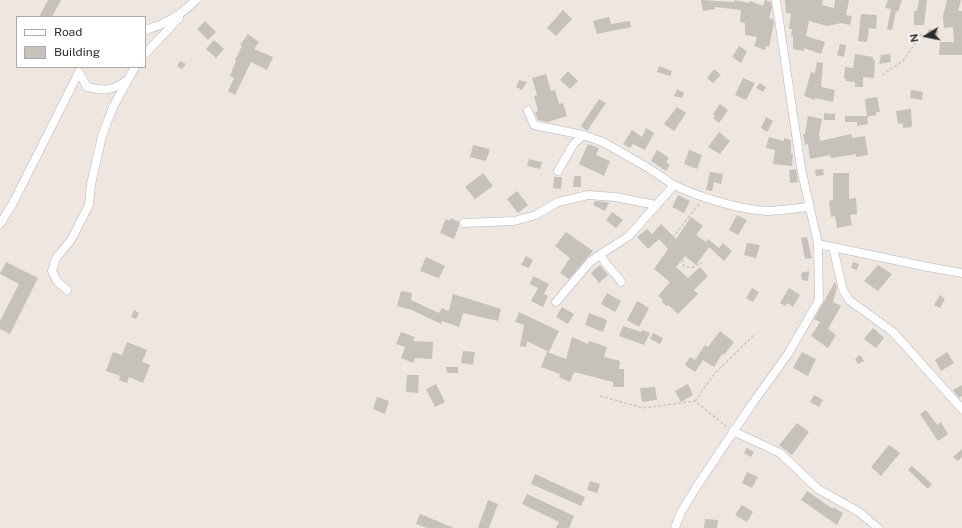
<!DOCTYPE html>
<html>
<head>
<meta charset="utf-8">
<style>
	body { margin:0 }
	#map { position:relative; width:962px; height:528px; overflow:hidden; background:#eee6df; font-family:"Public Sans",sans-serif }
	canvas { display:block }
	.legend { position:absolute; left:16px; top:16px; width:130px; height:52px; box-sizing:border-box; background:#fff; border:1px solid #ababab; margin:0; padding:5px 7px; list-style:none; font-size:12px; color:#2c2c2c }
	.legend li { display:flex; align-items:center; gap:8px; height:20px }
	.legend b { width:20px; border:1px solid #ababab }
	.north { position:absolute; left:906px; top:16px; width:40px; height:40px; -webkit-text-stroke:3px #fff; paint-order:stroke; rotate:260deg; font-size:11px; font-weight:700; line-height:16px; text-align:center; color:#2c2c2c }
	.north::after { content:''; display:block; margin:auto; width:14px; height:18px; background:#2c2c2c; clip-path:polygon(50% 0,100% 100%,50% 72%,0 100%) }
</style>
</head>
<body>
<div id="map">
<canvas width="962" height="528"></canvas>
<ul class="legend">
<li><b style="height:5px;background:#fff"></b>Road</li>
<li><b style="height:11px;background:#c6c1ba"></b>Building</li>
</ul>
<div class="north">N</div>
</div>
<script>
const g = document.querySelector('canvas').getContext('2d');
g.lineJoin = 'round';
function paint(path, color) { g.fillStyle = color; g.fill(path, 'evenodd'); }
function stroke(path, color, width, dash) { g.strokeStyle = color; g.lineWidth = width; g.lineCap = dash ? 'butt' : 'round'; g.setLineDash(dash || []); g.stroke(path); }
paint(new Path2D(`
	M48 0H61L52 17H39Z
	M701 0 734 2V0L749 3 750 1 763 6 765 0 771 2 772 8 769 18 773 19 774 23 769 47 766 46 765 50 754 46 757 37 745 35V23L740 22 741 10 715 7V9L703 11Z
	M785 0H823L822 5 834 8 835 0H849L846 15 852 16 850 25 841 23 827 26 809 21 806 36 825 42 821 54 804 48V51L793 49V36H791L792 29H789L791 14 786 13Z
	M888 0H902L898 12 896 11 892 30 887 29 891 9 885 8Z
	M919 0H927L924 25H914V11H917Z
	M947 0H961L958 11H962V55H939L940 42H954L953 27 944 28 943 16Z
	M563 10 572 19 556 36 547 28Z
	M861 14 877 15 876 29 869 28 867 42 858 41Z
	M609 17 611 24 630 21 631 27 597 34 593 21Z
	M205 21 216 32 208 40 197 29Z
	M929 29 939 31 936 40 926 37Z
	M248 34 259 42 254 49 273 57 267 70 251 62 235 95 228 91 234 78 230 76 236 61 235 60 242 46 240 45Z
	M214 40 224 49 216 58 206 49Z
	M840 44 846 45 844 57 837 55Z
	M739 46 747 51 741 63 732 57Z
	M855 54 873 57V60H875L874 78 863 77V87H855V82L846 81V79H844L845 67 853 68Z
	M890 54 891 62 879 64 881 55Z
	M180 61 186 64 182 69 177 66Z
	M817 62 823 63 821 87 835 90 833 102 815 98V100L804 96 811 72 815 73Z
	M659 66 672 71 670 76 657 72Z
	M714 69 721 75 713 83 707 78Z
	M568 71 578 81 570 89 560 80Z
	M546 74 551 91 555 90 559 104 563 103 567 116 548 122 538 120 536 115 535 112 538 111 534 96 537 95 532 78Z
	M743 78 755 83 746 100 735 95Z
	M519 80 527 82 522 90 516 87Z
	M760 83 766 87 763 92 756 88Z
	M677 89 684 93 682 98 674 96Z
	M911 90 923 92 922 100 910 98Z
	M877 97 880 112H876V115L867 117 865 99Z
	M599 99 606 103 587 131 581 126Z
	M720 104 728 110 719 123 713 118 715 116 713 114Z
	M677 107 686 113 674 131 664 124Z
	M911 109 912 127 903 128V123L898 124 896 111Z
	M824 113 835 114V120H824Z
	M808 116 822 119 819 134 820 141 851 134 852 138 865 136 868 155 856 157V154L831 158 830 155 810 159 808 144 805 145 803 134H805Z
	M845 116H867L868 124 857 126V122H845Z
	M766 117 773 121 767 132 761 128Z
	M646 128 654 133 645 150 633 144 630 148 623 144 632 130 642 137Z
	M719 132 730 141 720 154 708 147Z
	M769 137 784 141V138L791 140V153L793 154 792 166 773 164 775 150 766 148Z
	M588 144 599 148 596 155 610 161 604 176 579 164Z
	M473 145 490 149 486 161 470 157Z
	M657 150 669 158 666 162 670 165 666 171 651 161Z
	M689 150 702 155 697 169 684 164Z
	M529 159 542 162 540 169 527 166Z
	M796 169 798 182 790 183 789 170Z
	M823 169 824 175 816 176 815 170Z
	M710 172 723 174 721 184 714 182 712 191 706 190Z
	M483 173 493 186 475 199 465 187Z
	M833 173H849V199L856 198 857 214 850 215 852 225 837 228 835 216 831 217 829 201 833 200Z
	M574 176H581V187H573Z
	M554 177H562L561 189 553 188Z
	M517 191 528 205 518 213 507 199Z
	M678 195 690 201 684 213 672 207Z
	M595 201 606 202 609 203 605 211 593 205Z
	M612 212 623 220 616 228 606 220Z
	M737 215 747 220 738 235 729 230Z
	M691 217 703 226 696 235 706 242 708 239 719 248 723 243 732 251 724 261 709 247 696 265 685 256 676 267 688 278 700 267 708 276 694 290 698 294 678 314 668 305 666 306 662 302 663 300 658 296 670 282 654 269 668 249 659 239 648 249 637 237 647 229 652 234 661 224 676 239Z
	M451 218 459 222V226L454 239 440 233 446 219 450 221Z
	M566 232 593 251 569 279 560 273 570 258 555 246Z
	M807 237 812 258 805 259 801 238Z
	M747 243 760 245 756 258 744 255Z
	M526 256 533 260 529 268 521 265Z
	M426 257 445 266 439 278 420 271Z
	M6 262 38 278 10 334 0 329V321L19 284 0 274Z
	M853 262 859 264 857 270 851 268Z
	M600 265 608 275 599 283 591 273Z
	M878 265 892 274 878 291 864 281Z
	M809 271 808 281 802 280 801 273Z
	M533 276 549 284 544 294 548 296 543 307 531 301 538 288 530 284Z
	M835 282 837 288 833 302 841 306 828 329 836 335 828 348 811 336 820 322 814 319Z
	M752 288 759 292 753 302 746 298Z
	M789 288 800 295 793 307 787 303 785 306 780 303Z
	M401 291 412 293 411 300 439 313 442 308 448 311 449 310 453 294 501 309 498 321 463 313 459 327 442 321 441 324 412 310 397 306Z
	M607 293 621 301 615 312 601 304Z
	M940 295 945 299 940 308 934 305Z
	M637 301 649 308 639 327 627 320Z
	M562 307 574 314 568 324 556 317Z
	M134 310 139 313 136 319 131 317Z
	M519 312 559 331 549 352 527 341 526 347 520 346 524 325 515 322Z
	M589 313 607 320 603 332 585 325Z
	M623 326 641 332 642 330 650 333 644 345 619 336Z
	M873 328 884 338 876 348 864 339Z
	M720 331 734 342 724 355 722 354 714 367 703 360 695 372 685 365 690 357 695 360 705 345 708 347Z
	M401 332 415 337 413 341 433 342 432 359 415 358 413 363 401 358 405 347 396 344Z
	M653 333 663 338 660 344 650 339Z
	M572 337 588 344 589 341 607 347 604 357 620 361 619 369H624V387H613V382L574 372 570 382 559 377 560 374 541 367 547 352 566 359Z
	M127 342 147 350 142 362 150 365 143 383 129 377 127 383 119 380 120 376 106 371 113 352 122 355Z
	M463 351 475 352 473 365 461 363Z
	M802 352 816 359 808 376 793 368Z
	M947 352 954 363 941 371 935 360Z
	M860 355 864 361 858 364 855 359Z
	M446 367H458V373H447Z
	M407 375H419L418 393 406 392Z
	M436 384 445 402 435 407 426 389Z
	M688 384 693 395 681 402 675 391Z
	M962 385V396L959 398 953 390Z
	M655 387 657 400 642 402 640 388Z
	M814 395 823 400 819 407 810 402Z
	M377 397 389 401 385 414 373 409Z
	M926 410 937 425 941 422 948 434 938 441 920 414Z
	M797 423 809 432 792 455 779 445Z
	M889 445 900 453 881 476 871 467Z
	M747 448 754 452 751 457 744 453Z
	M962 449V457L958 461 953 457Z
	M912 466 932 484 928 489 908 470Z
	M747 472 758 477 752 488 742 483Z
	M535 474 585 497 581 506 531 484Z
	M590 481 600 484 597 493 587 490Z
	M807 491 833 509V507L843 513 837 525 801 500Z
	M527 494 574 516 569 528H556L559 522 522 504Z
	M488 500 498 504 489 528H478Z
	M742 505 753 512 747 522 735 515Z
	M420 514 454 528H427L416 524Z
	M705 519 718 520 717 528H704Z`), '#c6c1ba');
const street = new Path2D(`
	M145 30C165 25 181 15 196 0
	M145 54 179 18
	M528 111 534 125 583 135 603 142 645 166 674 185
	M558 171 573 145 583 135
	M464 223 514 221 536 215 558 202 588 195 615 197 656 205
	M0 224 12 205 79 72 87 87C104 91 111 91 126 81
	M818 244 928 267 962 273
	M833 247 843 290 849 300 893 332 962 409
	M621 282C615 271 604 266 601 254L629 236 674 185C698 197 741 210 768 211 781 211 795 208 808 207
	M67 290 57 281 52 271 56 258 71 240 89 205 91 184 102 136 113 107 135 67
	M556 302 590 262 601 254
	M733 431 780 453 818 489 859 512 878 528
	M675 528 681 512 697 486 752 404 788 354 819 300 818 244 801 168 776 0`);
stroke(street, '#b2b6c0', 9);
stroke(new Path2D(`
	M882 75 903 61 922 33
	M699 204 667 245 684 259 682 263 684 266 691 268 702 263
	M600 396 643 408 695 401 727 427
	M695 401 715 373 755 334`), '#c8c8c8', 1.5, [3, 2]);
stroke(street, '#fff', 8);
</script>
</body>
</html>
